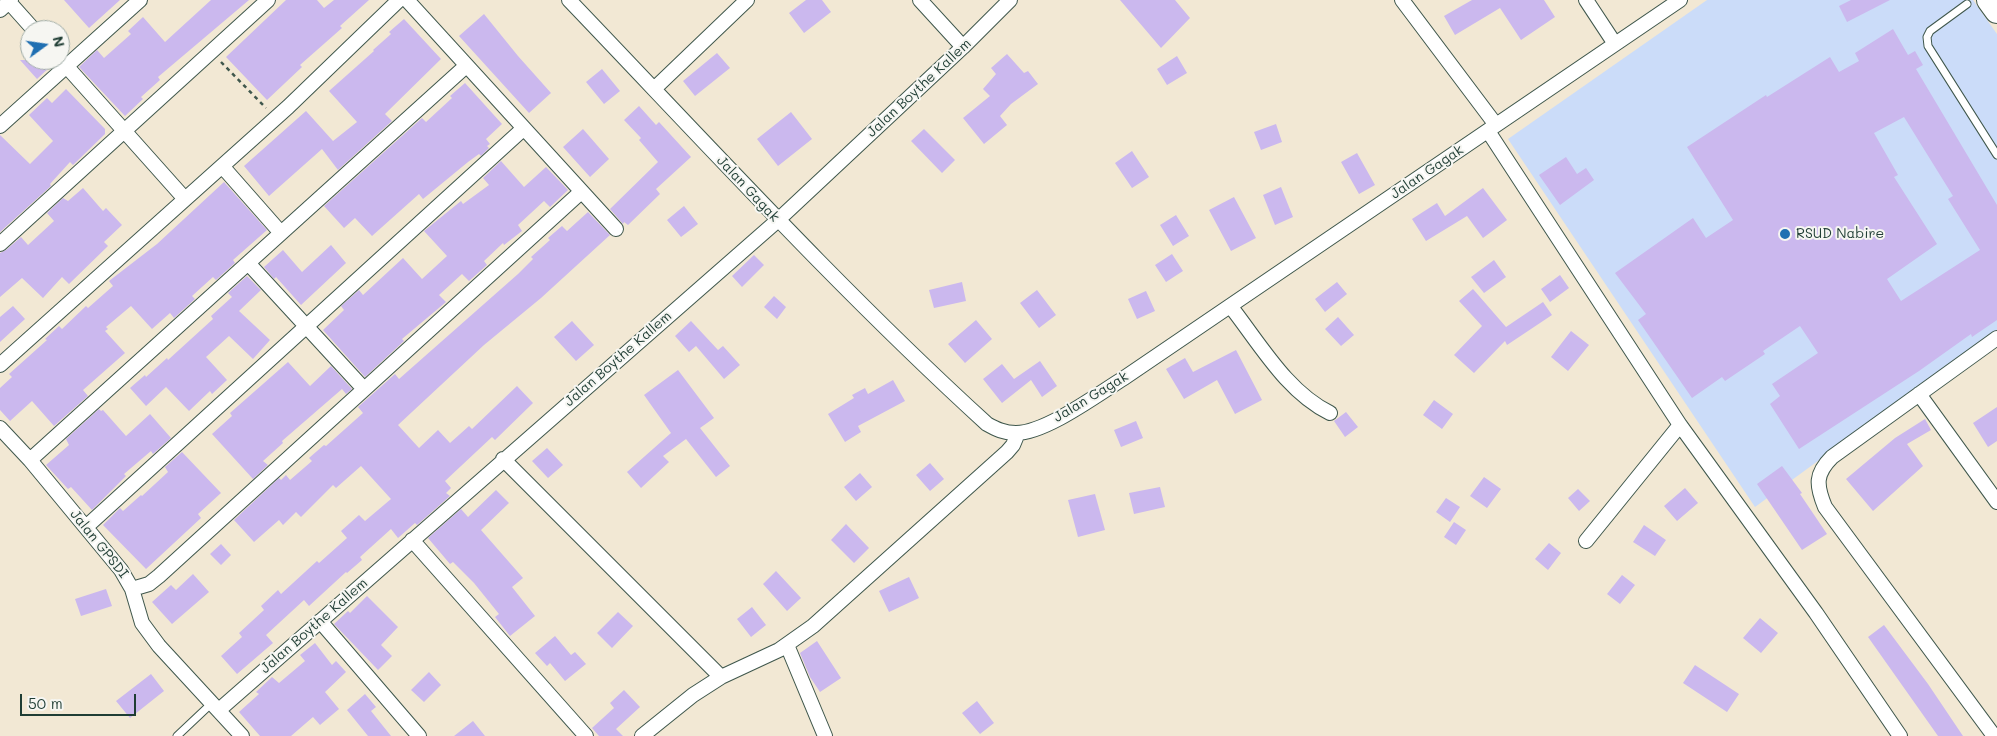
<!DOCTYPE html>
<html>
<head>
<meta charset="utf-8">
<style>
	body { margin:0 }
	#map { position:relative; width:1997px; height:736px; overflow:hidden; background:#f2e8d4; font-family:Mali,sans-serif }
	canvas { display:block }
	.north { position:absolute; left:20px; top:20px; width:50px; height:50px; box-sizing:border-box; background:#f6f6f2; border:1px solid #a0aca6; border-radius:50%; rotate:76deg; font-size:14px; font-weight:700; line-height:20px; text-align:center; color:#1f3d34 }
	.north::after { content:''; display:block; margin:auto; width:18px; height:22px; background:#1f6fb2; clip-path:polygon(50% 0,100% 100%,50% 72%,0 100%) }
	.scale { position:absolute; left:20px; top:694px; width:116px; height:22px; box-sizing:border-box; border:2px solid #1f3d34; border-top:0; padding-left:6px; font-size:15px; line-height:18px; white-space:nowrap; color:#1f3d34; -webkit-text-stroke:4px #f6f6f2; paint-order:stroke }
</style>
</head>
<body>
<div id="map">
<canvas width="1997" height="736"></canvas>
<div class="north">N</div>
<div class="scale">50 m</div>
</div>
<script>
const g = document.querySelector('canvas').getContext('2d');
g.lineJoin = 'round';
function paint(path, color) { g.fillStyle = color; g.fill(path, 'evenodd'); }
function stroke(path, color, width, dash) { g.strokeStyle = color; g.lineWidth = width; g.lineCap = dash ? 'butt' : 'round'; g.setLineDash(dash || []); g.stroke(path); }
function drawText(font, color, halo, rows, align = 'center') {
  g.font = font + ' Mali,sans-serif'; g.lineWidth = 4; g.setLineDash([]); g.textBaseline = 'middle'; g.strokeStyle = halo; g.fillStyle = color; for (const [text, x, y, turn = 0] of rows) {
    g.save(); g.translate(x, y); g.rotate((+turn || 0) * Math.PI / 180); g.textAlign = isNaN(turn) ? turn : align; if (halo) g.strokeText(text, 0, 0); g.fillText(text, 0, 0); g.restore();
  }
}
paint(new Path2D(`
	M1707 0H1973L1997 34V330L1755 507 1508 139Z`), '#cbdcf9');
paint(new Path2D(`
	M64 0H120L89 28Z
	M211 0H249L158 77 160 80 141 97 143 99 125 116 79 67 97 50 104 58 131 34 128 31 143 17 165 42Z
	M286 0H317L324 8 334 0H369L340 26 342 28 300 65 302 67 267 100 226 57Z
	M806 0H822L831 12 804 33 789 13Z
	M1120 0H1175L1190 18 1161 48Z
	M1472 0H1544L1555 17 1521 40 1500 8 1455 35 1444 16Z
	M1851 0H1890L1847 22 1839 6Z
	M484 14 518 56 551 93 529 113 459 36Z
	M404 19 441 59 385 114 392 121 338 170 322 149 269 196 244 166 306 111 333 141 357 122 329 91 374 51 373 50 391 34 389 32Z
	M1893 29 1908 55 1915 51 1923 65 1916 69 1997 205V320L1972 337 1971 334 1919 371 1799 449 1770 404 1780 396 1772 384 1818 353 1800 326 1763 351 1765 354 1725 381 1722 377 1692 398 1638 320 1646 314 1615 273 1693 218 1706 238 1733 220 1687 147 1766 95 1767 97 1830 57 1839 72 1859 61 1855 53ZM1904 117 1953 196 1948 199 1980 250 1901 301 1887 279 1937 244 1894 177 1898 175 1874 133Z
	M717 53 730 68 695 96 683 81Z
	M1007 54 1024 73 1028 71 1038 84 1011 104 1000 116 1007 125 984 144 963 118 990 96 983 89 996 74 991 68Z
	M1177 56 1187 73 1167 85 1157 69Z
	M20 60H52L53 64 37 79Z
	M602 69 620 91 604 104 586 82Z
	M465 83 502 124 486 139 490 144 487 146 489 148 481 156 479 154 468 162 423 199 419 194 372 236 355 218 344 228 324 206 422 118 426 122 452 98 450 96Z
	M66 89 105 129V134L73 165 70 162 50 184 51 186 0 232V135L30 164 53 141 29 115 47 98 52 103Z
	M639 106 656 125 659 122 691 157 656 189 660 194 628 225 624 222 623 224 610 209 658 162 639 140 641 138 624 120Z
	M791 112 812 139 778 166 757 139Z
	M1276 124 1282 142 1261 150 1254 132Z
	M583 129 609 159 590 177 563 147Z
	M924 129 955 160 942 173 911 141Z
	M1132 151 1149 177 1132 188 1115 163Z
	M1357 153 1375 185 1359 194 1341 162Z
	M1566 157 1577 174 1586 168 1594 180 1560 205 1539 175Z
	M501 161 524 187 546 167 568 190 550 207 544 201 518 225 522 231 504 245 503 243 484 261 487 265 469 281 462 274 439 295 446 302 402 339 404 341 365 377 323 330 344 310 341 306 359 290 363 295 403 258 422 279 447 256 424 231 461 201 463 204 489 185 483 178Z
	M224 182 267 230 233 260 235 263 216 280 213 277 192 296 195 299 174 318 170 313 152 329 131 306 106 327 108 329 105 331 125 353 83 390 88 396 54 426 32 401 10 421 0 410V388L12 377 9 374 47 340 45 339 59 326 62 329 86 306 88 308 113 286 109 281 157 244Z
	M1281 187 1293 217 1275 225 1263 195Z
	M83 188 103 211 106 208 122 225 104 242 108 246 69 284 62 277 43 298 22 278 0 297V253L6 250 21 237 28 245 54 221 47 213 63 198 68 201Z
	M1483 188 1507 220 1483 238 1467 216 1426 241 1412 219 1437 203 1445 216Z
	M1234 197 1256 238 1231 251 1209 210Z
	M684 206 698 224 681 237 667 220Z
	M588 212 610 235 541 298 484 345 398 425 419 448 438 430 450 443 469 426 472 429 517 386 533 403 495 440 492 437 445 481 451 488 446 493 450 496 417 525 415 523 398 538 391 529 360 557 362 560 347 573 346 572 309 606 304 600 266 635 273 643 237 674 221 656 242 637 239 633 264 610 261 606 278 590 281 594 317 561 319 563 347 538 341 531 359 515 365 521 391 499 361 466 336 488 333 485 301 517 296 512 283 525 279 520 254 542 234 520 279 478 281 480 286 475 290 480 312 461 309 458 324 445 326 446 363 413 358 407 395 374 399 379 518 274 533 259 531 257 550 240 548 238 562 226 567 231Z
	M1176 215 1189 236 1173 246 1160 225Z
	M331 245 346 263 301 305 276 277 274 279 264 267 283 250 302 272Z
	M1172 254 1183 271 1166 282 1155 265Z
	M754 255 764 265 742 287 732 276Z
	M1494 260 1506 277 1484 293 1471 277Z
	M1560 275 1569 288 1550 302 1541 289Z
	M247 276 261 290 239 311 270 340 253 359 229 336 206 357 227 380 212 394 210 391 189 411 166 387 146 406 130 388 145 375 146 377 167 358 168 360 213 319 211 316 232 297 228 293Z
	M962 282 966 301 934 308 929 290Z
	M1337 282 1347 294 1325 312 1315 299Z
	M1473 289 1506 327 1543 302 1552 315 1507 345 1505 341 1474 373 1454 355 1482 326 1459 301Z
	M1037 290 1056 315 1039 328 1020 303Z
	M1146 291 1155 311 1137 319 1128 299Z
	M774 296 786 307 777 319 764 307Z
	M13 306 25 319 0 342V317Z
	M1338 317 1354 335 1341 346 1325 329Z
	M976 320 992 339 965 363 948 344Z
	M572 321 594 345 576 361 554 337Z
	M691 321 718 350 723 346 740 365 724 379 696 346 689 352 675 336Z
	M1571 331 1589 345 1568 371 1551 357Z
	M1236 350 1262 400 1235 414 1217 380 1184 399 1166 369 1185 358 1193 372Z
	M1040 361 1057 386 1042 397 1031 380 1002 403 983 379 1002 364 1014 379Z
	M288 362 310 386 331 366 352 389 346 394 342 389 282 441 283 443 263 461 268 465 253 479 212 434 232 416 230 413Z
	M678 370 714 418 700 428 730 466 716 477 686 439 663 456 669 462 641 488 627 472 671 433 644 395Z
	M893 380 905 401 858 426 861 432 845 442 828 414 854 398 852 395 865 388 868 394Z
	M1434 400 1453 414 1442 429 1423 415Z
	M1997 407V441L1988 447 1973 423Z
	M99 409 101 411 103 410 126 436 150 414 171 438 153 454 151 451 124 474 126 476 92 510 71 487 68 489 46 465 69 445 66 439Z
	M1346 412 1358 427 1345 437 1334 421Z
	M1925 419 1931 430 1907 444 1923 466 1873 511 1846 479 1895 438Z
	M1136 421 1143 438 1121 447 1114 430Z
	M547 448 563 465 548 478 532 461Z
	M182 452 221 493 198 514 201 518 146 569 103 525 120 508 123 511 141 495 142 496 168 472 165 467Z
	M930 463 944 479 930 491 916 475Z
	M1782 466 1802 493 1800 494 1827 534 1802 550 1757 484Z
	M860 473 872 487 856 501 844 487Z
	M1484 477 1501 489 1487 508 1470 496Z
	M1160 487 1165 507 1134 514 1129 493Z
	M1685 488 1698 503 1677 521 1664 506Z
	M1578 489 1590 501 1579 511 1568 498Z
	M496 490 509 503 481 530 523 578 512 587 535 616 510 636 495 617 499 614 474 583 453 562 450 564 428 538 461 509 468 517Z
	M1095 494 1105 530 1078 537 1068 500Z
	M1446 498 1460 507 1450 522 1436 512Z
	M1454 522 1466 530 1456 545 1444 537Z
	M846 524 869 548 854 563 831 540Z
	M1644 525 1666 540 1655 556 1633 542Z
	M1549 543 1561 553 1548 570 1535 559Z
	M221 544 231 555 221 565 210 554Z
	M776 571 801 598 787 611 763 584Z
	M193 574 209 592 172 624 152 602 171 585 176 590Z
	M1622 575 1635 585 1620 604 1607 594Z
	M909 577 919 598 889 612 879 591Z
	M106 589 112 606 81 616 75 599Z
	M367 596 398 627 381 645 392 656 378 670 334 624 348 611 350 613Z
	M752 607 766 625 751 637 737 619Z
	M618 612 633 626 612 648 597 633Z
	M1760 618 1778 633 1761 653 1743 638Z
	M1884 625 1928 684 1963 736H1938L1868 637Z
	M555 636 571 655 575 652 586 664 565 681 550 663 547 666 535 653Z
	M817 641 841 678 820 692 810 677 800 653Z
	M315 643 332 665 336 661 346 672 325 692 339 709 320 725 313 717 291 736H260L239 712 259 694 256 692 272 677 279 683 305 661 300 655Z
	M1695 665 1739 694 1727 712 1683 683Z
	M429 672 441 685 424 702 411 690Z
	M151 674 164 691 130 718 116 701Z
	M624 690 640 707 616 729 623 736H599L592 728 614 708 610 703Z
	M365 694 376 707 371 711 391 736H368L347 710Z
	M977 701 994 723 980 734 962 713Z
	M473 721 485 736H454Z`), '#cbb8ee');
const service = new Path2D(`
	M1967 4 1930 31 1927 37 1928 46 1997 155
	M177 736 212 703`);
const minor = new Path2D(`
	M407 0 616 229
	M569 0C706 143 840 290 987 424 996 429 1004 433 1016 433 1046 433 1098 394 1124 378L1680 0
	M920 0 963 47
	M1402 0 1496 125
	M1586 0 1615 44
	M9 2 34 30
	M0 10 11 0
	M61 60 185 199
	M654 89 747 0
	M0 126 140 0
	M1488 131 1680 425 1816 613 1900 736
	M222 166 281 233
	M0 244 268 0
	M248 263 364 389
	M1231 307C1260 344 1287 392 1330 413
	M0 365 288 107 399 0
	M1919 394 1997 502
	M0 428 30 460 121 570 132 589 142 623 159 646 242 736
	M503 459 721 677
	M30 460 466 66
	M86 527 523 129
	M412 540 586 736
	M1586 541 1680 425
	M132 589 149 584 159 576 581 192
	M320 621 419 736
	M787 645 825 736
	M219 710 777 221 963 47 1010 0
	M642 736 693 695 721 677 779 650 813 626 1007 452 1013 445 1018 433
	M1994 736 1825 507C1816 485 1815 474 1832 457L1997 338`);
const trunk = new Path2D(`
	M1989 0 1997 11`);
stroke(service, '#3f574c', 9);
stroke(minor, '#3f574c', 16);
stroke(trunk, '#3f574c', 26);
stroke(new Path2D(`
	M221 62 266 108`), '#3f574c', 2.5, [4, 4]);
stroke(service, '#fff', 7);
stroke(minor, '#fff', 14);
stroke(trunk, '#fff', 24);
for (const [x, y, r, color] of [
	[1785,234,6,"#1f6fb2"]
]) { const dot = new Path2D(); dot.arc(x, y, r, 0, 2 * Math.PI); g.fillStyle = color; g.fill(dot); stroke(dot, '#f6f6f2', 2); }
drawText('14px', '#1f3d34', '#f6f6f2', [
	["Jalan Boythe Kallem",919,88,-43],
	["Jalan Gagak",1427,172,-34],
	["Jalan Gagak",748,189,47],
	["Jalan Boythe Kallem",618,359,-41],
	["Jalan Gagak",1091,397,-31],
	["Jalan GPSDI",99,544,51],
	["Jalan Boythe Kallem",314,626,-41]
]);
drawText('14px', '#1f3d34', '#f6f6f2', [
	["RSUD Nabire",1796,234]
], 'left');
</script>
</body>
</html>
